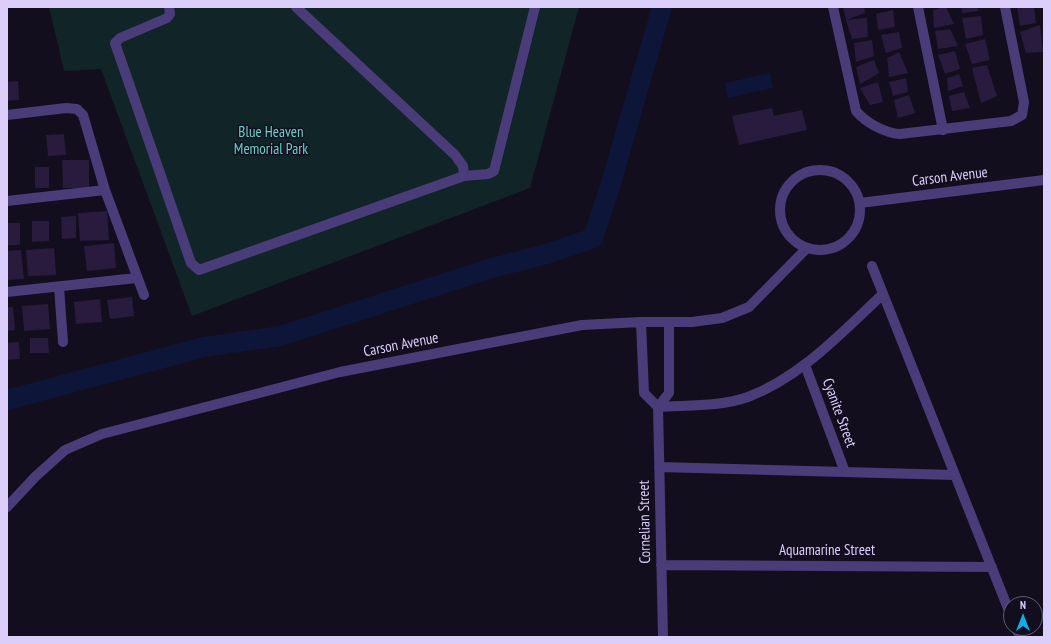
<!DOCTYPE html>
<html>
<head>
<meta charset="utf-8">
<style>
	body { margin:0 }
	#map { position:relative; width:1051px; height:644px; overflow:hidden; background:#130e1e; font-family:"PT Sans Narrow",sans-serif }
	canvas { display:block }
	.frame { position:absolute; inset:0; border:8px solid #dbcefb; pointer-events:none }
	.north { position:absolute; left:1003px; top:596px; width:40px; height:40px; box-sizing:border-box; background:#130e1e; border:1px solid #635b76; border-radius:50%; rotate:0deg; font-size:11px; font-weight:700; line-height:16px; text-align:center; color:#dbcefb }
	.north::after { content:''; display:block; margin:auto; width:14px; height:18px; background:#12abe3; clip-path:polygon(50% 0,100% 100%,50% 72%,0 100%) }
</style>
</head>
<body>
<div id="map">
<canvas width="1051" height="644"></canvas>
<div class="frame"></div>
<div class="north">N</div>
</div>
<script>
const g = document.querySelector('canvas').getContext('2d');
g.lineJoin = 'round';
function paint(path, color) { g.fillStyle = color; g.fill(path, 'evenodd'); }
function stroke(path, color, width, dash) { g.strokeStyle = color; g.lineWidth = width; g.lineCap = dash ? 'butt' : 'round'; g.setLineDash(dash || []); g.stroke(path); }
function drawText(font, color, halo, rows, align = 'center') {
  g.font = font + ' "PT Sans Narrow",sans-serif'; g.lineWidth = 3; g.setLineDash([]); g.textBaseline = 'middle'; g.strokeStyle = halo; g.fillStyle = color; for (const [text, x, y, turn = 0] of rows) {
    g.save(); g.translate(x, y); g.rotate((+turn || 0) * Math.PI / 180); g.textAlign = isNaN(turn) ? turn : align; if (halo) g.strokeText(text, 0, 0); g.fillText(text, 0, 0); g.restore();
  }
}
paint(new Path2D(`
	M49 7H579L530 188 192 316 101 69 64 71Z`), '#112427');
paint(new Path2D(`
	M770 73 773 88 728 98 725 83Z`), '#0d1538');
stroke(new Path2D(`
	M7 400 204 347 280 336 492 268 547 254 593 238 609 190 662 7`), '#0d1538', 20);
paint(new Path2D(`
	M843 7H864L865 13 846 20Z
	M943 7H946L954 24 934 28 933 10Z
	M961 7H977L979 11 962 13Z
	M1017 7H1034L1036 23 1020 26Z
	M893 10 895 27 878 30 876 14Z
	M981 16 983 35 966 39 962 18Z
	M867 18 868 37 852 39 846 20Z
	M1040 25 1043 52 1026 53 1020 32Z
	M950 29 958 46 938 49 935 31Z
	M899 32 902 48 886 53 881 35Z
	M985 39 990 60 972 64 965 44Z
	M872 40 874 56 856 62 854 43Z
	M955 51 960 69 945 74 938 55Z
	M899 52 908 73 889 77 887 58Z
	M874 60 879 73 860 84 856 67Z
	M987 65 997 96 981 103 972 68Z
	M959 74 963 86 948 91 947 78Z
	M906 78 908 92 893 96 889 82Z
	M18 81 19 100 7 101V82Z
	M878 82 883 102 870 105 860 88Z
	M964 92 970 108 952 111 949 96Z
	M909 95 915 113 898 118 894 100Z
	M772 108 774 116 802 110 807 130 739 145 732 116Z
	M64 134 66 155 48 156 46 135Z
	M62 160H89V188H63Z
	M35 167H49V188H35Z
	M107 211 109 240 80 241 78 213Z
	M76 216V238L62 239 61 217Z
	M32 221H49V241L32 242Z
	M7 223H20V245H7Z
	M114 243 116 268 87 271 84 246Z
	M54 248 56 275 28 276 26 250Z
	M21 250 24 279 7 280V251Z
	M132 297 134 316 110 319 107 300Z
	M100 299 102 322 76 324 74 302Z
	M48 304 50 329 24 331 22 306Z
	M7 307H13L15 330 7 331Z
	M30 338H48L49 353H30Z
	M19 342 20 359 7 360V343Z`), '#281b3d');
stroke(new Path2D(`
	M169 7 170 14 167 18 120 38 115 43 191 263 199 270 464 176 488 174 494 171 535 7
	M296 7 455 155 463 166 464 176
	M833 7 856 111C866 123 885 133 900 134L1011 121 1022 115 1024 102 1005 7
	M918 7 943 130
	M7 115 66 108 77 109 83 115 105 190 144 295
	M780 210a40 40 0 1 1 80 0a40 40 0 1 1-80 0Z
	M7 201 105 190
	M860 203 1044 180
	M872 266 1011 616
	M59 287 63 342
	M7 292 136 278
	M641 322 644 393 658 407
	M805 365 845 472
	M658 407C687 405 720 407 748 397 801 377 842 332 883 294
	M659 467 955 475
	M7 507 35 477 65 450 102 434 340 372 582 325 641 322H692L722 318 749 307 807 248
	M661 565 992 567
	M1016 628 1020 637
	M663 637 658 407 669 393V322`), '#493c79', 10);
drawText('15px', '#61d4cb', '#130e1e', [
	["Blue Heaven",271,133],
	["Memorial Park",271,150]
]);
drawText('15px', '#dbcefb', '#130e1e', [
	["Carson Avenue",950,177,-7],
	["Carson Avenue",401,345,-11],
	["Cyanite Street",839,413,70],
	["Cornelian Street",645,522,-91],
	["Aquamarine Street",827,551]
]);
</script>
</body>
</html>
